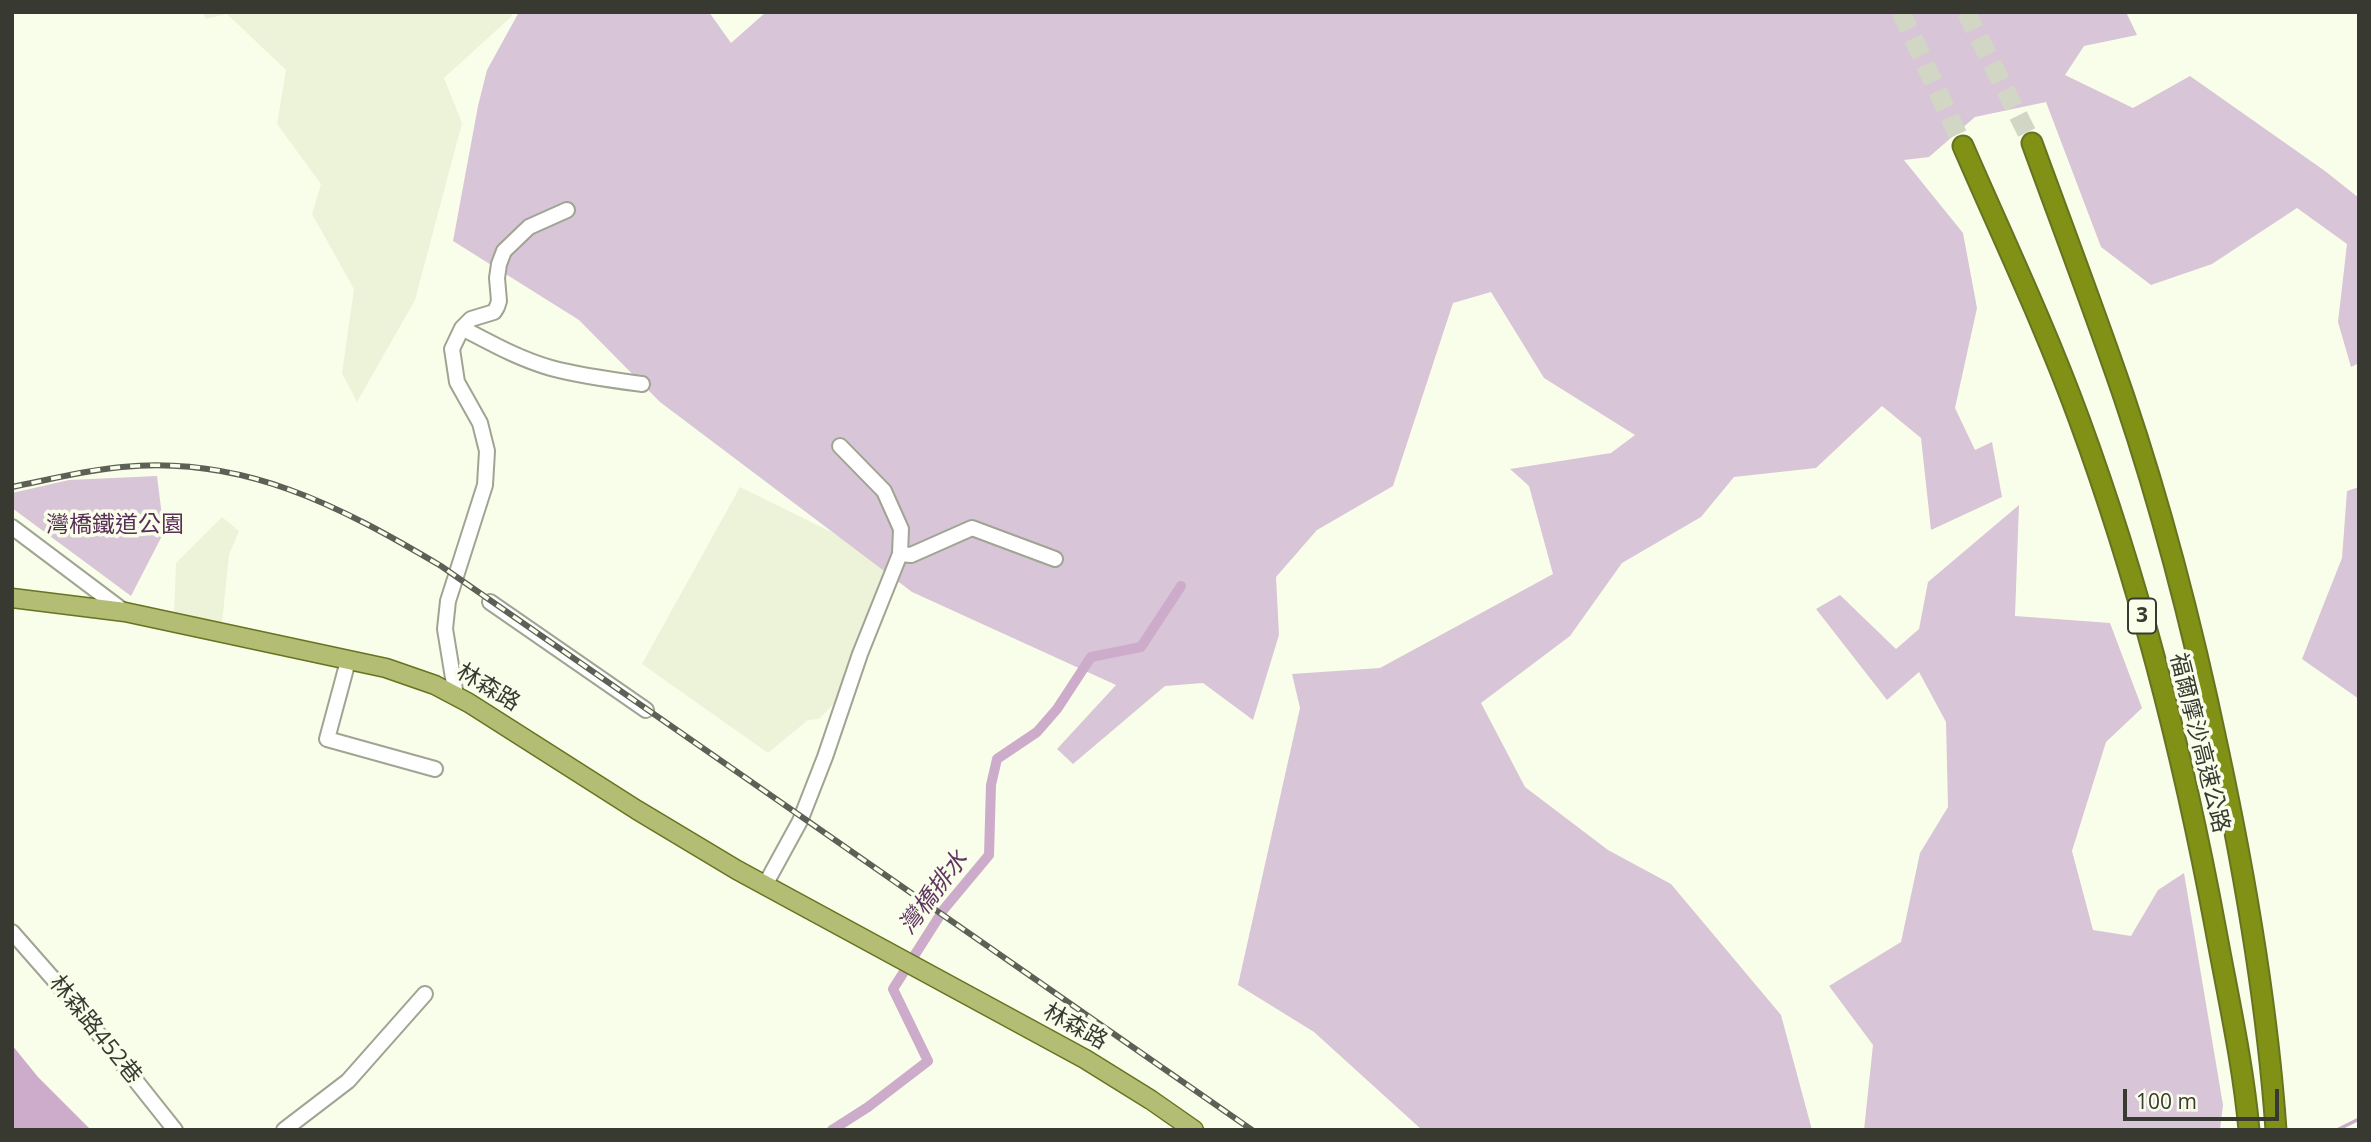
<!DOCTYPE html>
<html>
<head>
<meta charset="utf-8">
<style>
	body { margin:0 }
	#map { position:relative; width:2371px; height:1142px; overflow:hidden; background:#f9feea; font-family:"Open Sans",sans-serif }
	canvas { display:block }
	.frame { position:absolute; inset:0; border:14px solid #383a32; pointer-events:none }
	.scale { position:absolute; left:2123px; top:1089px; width:156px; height:32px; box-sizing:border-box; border:4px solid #383a32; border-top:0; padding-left:9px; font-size:21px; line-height:24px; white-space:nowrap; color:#383a32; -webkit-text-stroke:5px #f9feea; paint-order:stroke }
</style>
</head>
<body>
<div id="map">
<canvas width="2371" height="1142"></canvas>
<div class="frame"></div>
<div class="scale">100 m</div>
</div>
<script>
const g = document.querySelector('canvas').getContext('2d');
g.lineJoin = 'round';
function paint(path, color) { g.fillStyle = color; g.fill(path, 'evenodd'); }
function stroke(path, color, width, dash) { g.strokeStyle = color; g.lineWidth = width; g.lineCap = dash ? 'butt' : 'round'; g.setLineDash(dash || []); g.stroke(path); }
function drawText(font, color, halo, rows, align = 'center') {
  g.font = font + ' "Open Sans","Noto Sans TC",sans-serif'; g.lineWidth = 7; g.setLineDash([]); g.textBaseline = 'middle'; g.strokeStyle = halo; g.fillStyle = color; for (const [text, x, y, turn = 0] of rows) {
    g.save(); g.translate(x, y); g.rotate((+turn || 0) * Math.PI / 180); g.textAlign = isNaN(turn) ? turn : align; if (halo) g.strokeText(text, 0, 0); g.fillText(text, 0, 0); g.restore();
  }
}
paint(new Path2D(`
	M202 12H511L512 16 444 78 462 123 415 300 357 402 342 373 354 289 312 214 321 184 277 124 286 70 227 14 206 19Z
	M740 487 888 560 844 693 819 719 808 720 768 753 642 664Z
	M222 517 239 531 229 555 222 623 174 614 176 563Z`), '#edf3d9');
paint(new Path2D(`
	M519 12H709L731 43 766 12H2126L2137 35 2084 46 2065 75 2133 108 2190 76 2325 171 2359 198V363L2351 367 2338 322 2347 244 2297 208 2212 264 2151 285 2101 247 2046 102 1975 117 1929 157 1904 160 1963 233 1977 308 1955 408 1975 450 1992 442 2002 497 1931 530 1921 438 1882 406 1816 468 1734 477 1701 517 1622 563 1570 636 1481 703 1525 787 1608 850 1671 884 1781 1015 1812 1130H1422L1314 1032 1238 985 1300 708 1292 674 1380 668 1553 574 1529 486 1510 469 1611 453 1635 435 1544 378 1491 292 1453 303 1393 486 1317 530 1276 577 1279 635 1253 720 1203 683 1165 686 1073 764 1057 749 1116 685 912 592 660 402 579 320 453 241 478 106 487 70Z
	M157 476 164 532 131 596 12 508V493L69 480Z
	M2359 487V699L2302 659 2342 558 2347 491Z
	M2019 505 2015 616 2110 623 2142 708 2106 742 2072 851 2093 930 2131 936 2158 890 2184 873 2223 1105 2220 1130H1864L1873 1045 1829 986 1901 942 1920 853 1948 807 1946 722 1919 672 1887 700 1816 609 1840 595 1896 649 1919 629 1928 582Z`), '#d9c5d8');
paint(new Path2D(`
	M12 1045 38 1077 91 1130H12Z`), '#cdaccb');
stroke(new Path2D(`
	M2337 1130 2359 1119`), '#cdaccb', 3.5);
stroke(new Path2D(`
	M832 1130 868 1107 928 1061 893 989 944 909 989 855 991 785 997 759 1037 732 1057 709 1091 657 1141 647 1181 586`), '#cdaccb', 10);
stroke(new Path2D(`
	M1901 12 1963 146
	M1966 12 2032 143`), '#d2d7c5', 19, [19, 10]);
const minor = new Path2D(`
	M462 328C491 343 519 359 551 368 581 376 612 380 642 384
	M12 527 125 612
	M900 554 911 555 972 528 1055 559
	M490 602 646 710
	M348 661 327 739 435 769
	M456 696 445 629 448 601 485 485 487 451 480 423 457 382 452 349 462 328 471 319 494 312 497 307 499 301 497 278 499 264 504 251 529 227 567 210
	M765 885 800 821 825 757 860 654 900 554 901 529 884 491 840 446
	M12 932 70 998 175 1130
	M284 1130 348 1081 425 994`);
const major = new Path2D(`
	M12 598 125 612 386 668 435 685 469 703 637 810 737 870 1085 1059 1151 1100 1194 1130`);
const highway = new Path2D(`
	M2032 143C2063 228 2095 312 2124 397 2163 512 2193 630 2218 749 2245 875 2267 1001 2276 1130
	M1963 146C2002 236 2045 326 2079 419 2140 585 2184 758 2216 931 2228 997 2243 1063 2249 1130`);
stroke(minor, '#a0a492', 18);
stroke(major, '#677320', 21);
stroke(highway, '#677320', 23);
stroke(minor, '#fff', 14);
stroke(major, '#b3bd73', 18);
stroke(highway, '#809116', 19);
const rail = new Path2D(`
	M12 487C48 480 85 470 122 467 243 455 340 506 441 566L1252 1130`);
stroke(rail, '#5d6056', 6);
stroke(rail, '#f9feea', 3.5, [10]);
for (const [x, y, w] of [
	[2142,616,28]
]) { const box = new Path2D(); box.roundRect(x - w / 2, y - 17.5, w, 35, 5); g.fillStyle = '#f9feea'; g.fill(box); stroke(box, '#383a32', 2); }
drawText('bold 21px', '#383a32', null, [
	["3",2142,616]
]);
drawText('23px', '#592e58', '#f9feea', [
	["灣橋鐵道公園",115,525]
]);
drawText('23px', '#383a32', '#f9feea', [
	["林森路",488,688,31],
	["福爾摩沙高速公路",2199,743,76],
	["林森路",1075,1027,29],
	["林森路452巷",95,1030,51]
]);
drawText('italic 24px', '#603560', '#f9feea', [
	["灣橋排水",934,893,-53]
]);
</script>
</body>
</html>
